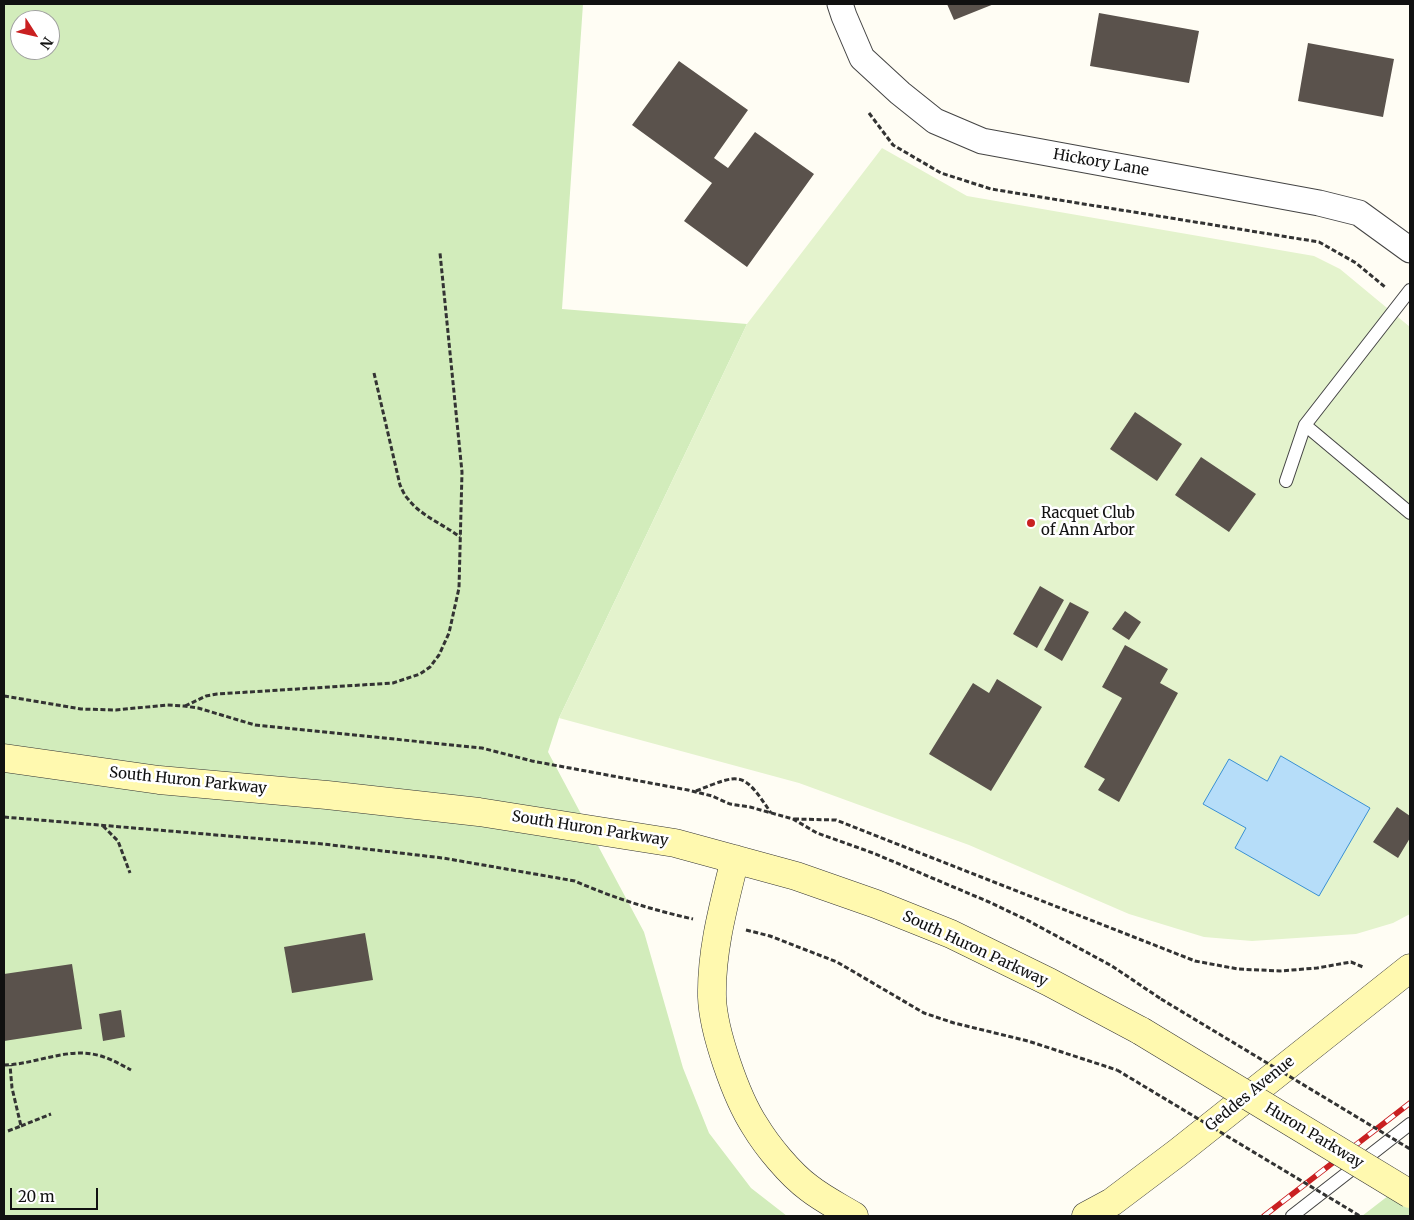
<!DOCTYPE html>
<html>
<head>
<meta charset="utf-8">
<style>
	body { margin:0 }
	#map { position:relative; width:1414px; height:1220px; overflow:hidden; background:#fffdf4; font-family:Merriweather,serif }
	canvas { display:block }
	.frame { position:absolute; inset:0; border:5px solid #111; pointer-events:none }
	.north { position:absolute; left:10px; top:10px; width:50px; height:50px; box-sizing:border-box; background:#fff; border:1px solid #a0a0a0; border-radius:50%; rotate:125deg; font-size:14px; font-weight:700; line-height:20px; text-align:center; color:#111 }
	.north::after { content:''; display:block; margin:auto; width:18px; height:22px; background:#c92021; clip-path:polygon(50% 0,100% 100%,50% 72%,0 100%) }
	.scale { position:absolute; left:10px; top:1188px; width:88px; height:22px; box-sizing:border-box; border:2px solid #111; border-top:0; padding-left:6px; font-size:15px; line-height:18px; white-space:nowrap; color:#111; -webkit-text-stroke:4px #fff; paint-order:stroke }
</style>
</head>
<body>
<div id="map">
<canvas width="1414" height="1220"></canvas>
<div class="frame"></div>
<div class="north">N</div>
<div class="scale">20 m</div>
</div>
<script>
const g = document.querySelector('canvas').getContext('2d');
g.lineJoin = 'round';
function paint(path, color) { g.fillStyle = color; g.fill(path, 'evenodd'); }
function stroke(path, color, width, dash) { g.strokeStyle = color; g.lineWidth = width; g.lineCap = dash ? 'butt' : 'round'; g.setLineDash(dash || []); g.stroke(path); }
function drawText(font, color, halo, rows, align = 'center') {
  g.font = font + ' Merriweather,serif'; g.lineWidth = 5; g.setLineDash([]); g.textBaseline = 'middle'; g.strokeStyle = halo; g.fillStyle = color; for (const [text, x, y, turn = 0] of rows) {
    g.save(); g.translate(x, y); g.rotate((+turn || 0) * Math.PI / 180); g.textAlign = isNaN(turn) ? turn : align; if (halo) g.strokeText(text, 0, 0); g.fillText(text, 0, 0); g.restore();
  }
}
paint(new Path2D(`
	M4 4H583L562 309 747 324 559 718 548 752 644 932 683 1068 709 1133 751 1188 787 1216H4ZM20 20H50V50H20Z
	M1410 1179V1216H1362Z`), '#d2ecbb');
paint(new Path2D(`
	M882 148 967 196 1314 256 1340 269 1410 327V914L1393 923 1356 934 1252 941 1204 937 1129 914 969 845 799 783 559 718 747 324Z`), '#e4f3cd');
const water = new Path2D(`
	M1281 756 1370 808 1319 896 1235 848 1246 828 1203 804 1229 759 1267 781Z`);
paint(water, '#b6ddf9');
stroke(water, '#3990d4', 1);
paint(new Path2D(`
	M947 4H994L954 20Z
	M1099 13 1199 31 1189 83 1090 66Z
	M1308 43 1394 59 1383 117 1298 101Z
	M679 61 748 110 714 158 728 168 755 132 814 174 747 267 684 221 712 183 632 125Z
	M1135 412 1182 444 1157 481 1110 449Z
	M1201 457 1256 494 1229 532 1175 495Z
	M1040 586 1064 600 1037 648 1013 634Z
	M1070 602 1089 612 1062 661 1044 650Z
	M1125 611 1141 622 1129 640 1112 629Z
	M1125 645 1168 669 1160 683 1178 693 1119 802 1098 790 1105 779 1084 767 1122 698 1102 687Z
	M997 679 1042 707 991 791 929 754 973 683 989 693Z
	M1397 807 1410 816V838L1398 858 1373 842Z
	M365 933 373 980 292 993 284 947Z
	M72 964 82 1029 4 1041V974Z
	M121 1010 125 1037 103 1041 99 1014Z`), '#5a524c');
const service = new Path2D(`
	M1305 425 1410 513
	M1286 481 1305 425 1410 290
	M1292 1216 1410 1124`);
const minor = new Path2D(`
	M840 4 844 16 862 58 900 93 935 121 982 141 1319 203 1359 213 1410 250`);
const secondary = new Path2D(`
	M4 758 159 780 327 795 479 812 675 843 796 876 876 904 951 934 1049 982 1141 1031
	M735 859C724 904 711 950 712 997 713 1031 736 1097 755 1126 767 1146 790 1174 809 1188 823 1199 839 1207 854 1216
	M1086 1216 1112 1202 1177 1153 1410 968`);
stroke(service, '#444', 14);
stroke(minor, '#444', 27);
stroke(secondary, '#333', 29);
stroke(new Path2D(`
	M869 113 893 145 941 173 991 189 1319 242 1356 263 1385 287
	M374 373 400 485C402 489 404 495 408 499 421 516 443 524 460 537
	M4 696 81 709 116 710 167 705 184 706 198 708 255 725 482 748 532 761 688 790 712 796 730 804 750 807 793 819 817 833 873 853 989 902 1027 920 1112 966 1161 999
	M185 706 206 696 217 694 393 683 420 674 430 667 439 655 449 633 459 588 462 472 440 253
	M696 791C741 773 743 771 771 813
	M4 817 323 844 443 858 575 881C613 898 653 910 693 919
	M794 819 836 820 1195 961 1238 969 1280 971 1317 968 1351 962 1363 967
	M103 826 118 841 130 873
	M746 930 770 936 837 962 924 1013 954 1023 1028 1041 1117 1070
	M4 1065C31 1065 64 1049 92 1054 106 1056 118 1063 131 1070
	M21 1126 51 1114
	M8 1131 21 1126 12 1088 10 1065`), '#333', 3, [5, 2.5]);
stroke(service, '#fff', 12);
stroke(minor, '#fff', 25);
stroke(secondary, '#fff9af', 28);
const rail = new Path2D(`
	M1264 1216 1410 1103`);
stroke(rail, '#c92021', 5.5);
stroke(rail, '#fff', 4, [11]);
const secondaryBridge = new Path2D(`
	M1141 1031 1410 1194`);
stroke(secondaryBridge, '#333', 29, []);
stroke(new Path2D(`
	M1161 999 1410 1149
	M1117 1070 1360 1216`), '#333', 3, [5, 2.5]);
stroke(secondaryBridge, '#fff9af', 28);
for (const [x, y, r, color] of [
	[1031,523,5,"#c92021"]
]) { const dot = new Path2D(); dot.arc(x, y, r, 0, 2 * Math.PI); g.fillStyle = color; g.fill(dot); stroke(dot, '#fff', 2); }
drawText('15px', '#111', '#fff', [
	["Hickory Lane",1101,163,10],
	["South Huron Parkway",188,781,6],
	["South Huron Parkway",590,829,9],
	["South Huron Parkway",975,949,25],
	["Geddes Avenue",1250,1094,-39],
	["Huron Parkway",1314,1136,31]
]);
drawText('15px', '#111', '#fff', [
	["Racquet Club",1041,514],
	["of Ann Arbor",1041,531]
], 'left');
</script>
</body>
</html>
